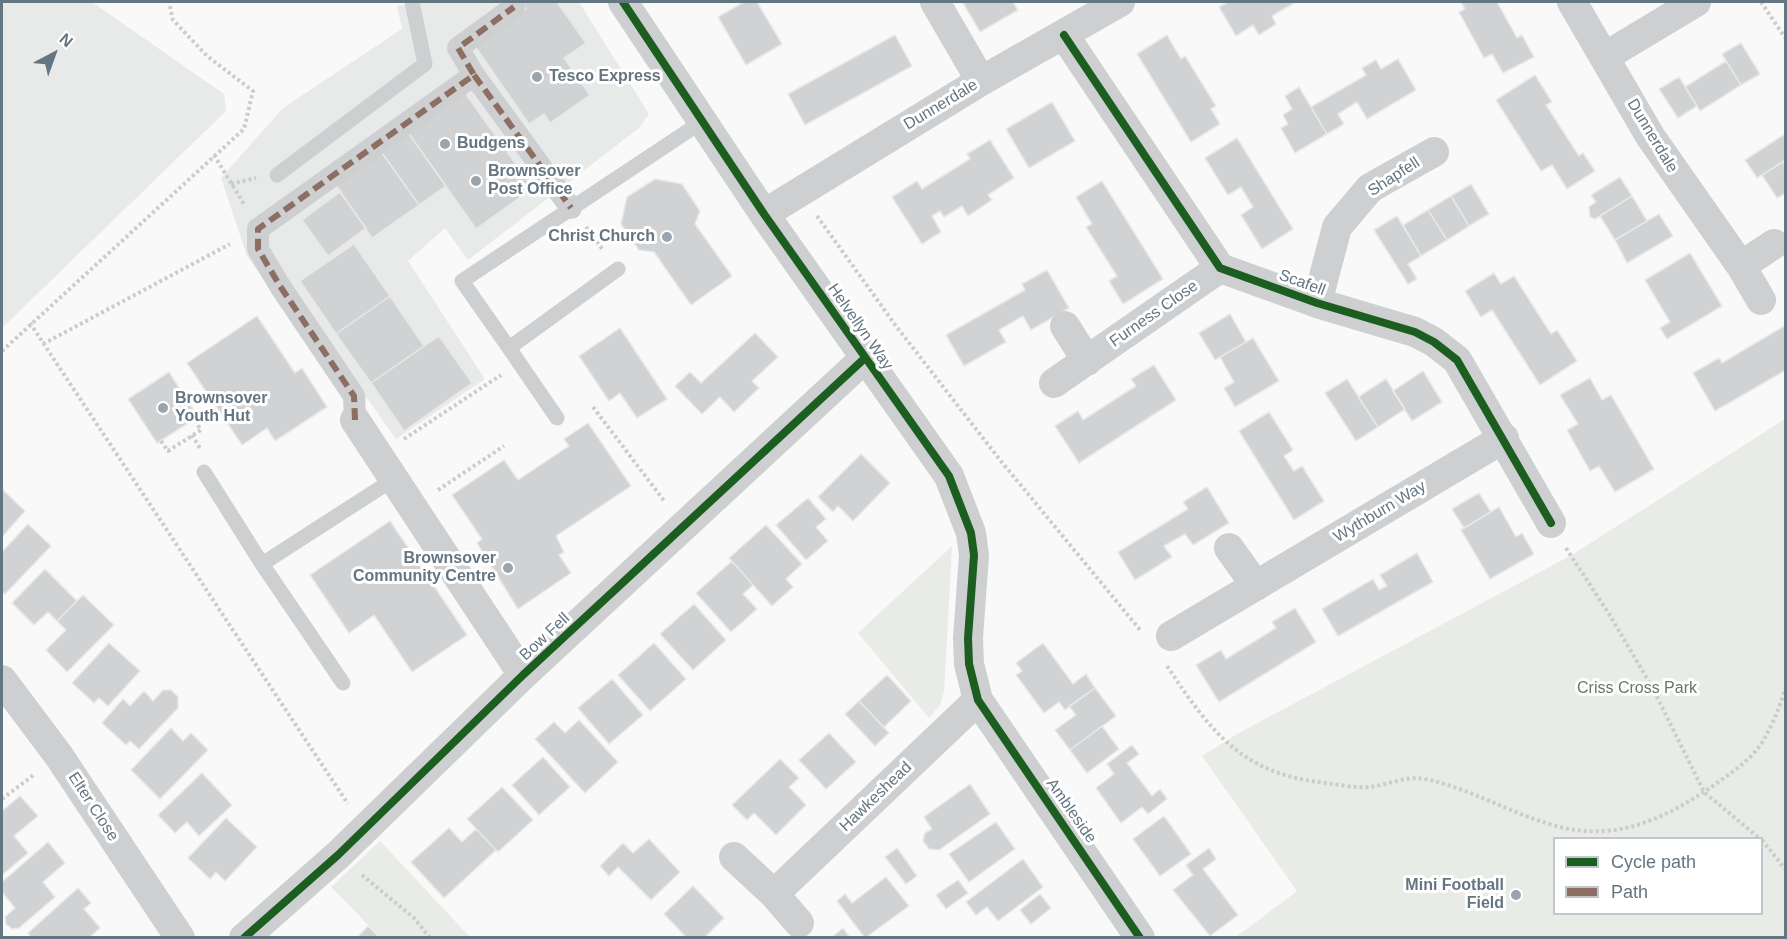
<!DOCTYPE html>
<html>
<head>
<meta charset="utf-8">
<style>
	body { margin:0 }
	#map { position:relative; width:1787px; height:939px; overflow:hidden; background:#f9f9f9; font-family:Arial,sans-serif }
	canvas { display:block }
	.frame { position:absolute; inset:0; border:3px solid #657683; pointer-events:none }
	.legend { position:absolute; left:1553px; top:837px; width:210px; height:78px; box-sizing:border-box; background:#fff; border:2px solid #c1c8cd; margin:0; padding:8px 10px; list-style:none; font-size:18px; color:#657683 }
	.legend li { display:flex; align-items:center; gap:12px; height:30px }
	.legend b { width:30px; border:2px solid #c1c8cd }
	.north { position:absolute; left:24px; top:24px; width:60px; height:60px; -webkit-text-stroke:4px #fff; paint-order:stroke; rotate:41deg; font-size:16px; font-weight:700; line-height:24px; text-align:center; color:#657683 }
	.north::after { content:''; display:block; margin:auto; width:21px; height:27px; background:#657683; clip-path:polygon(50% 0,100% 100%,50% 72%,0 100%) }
</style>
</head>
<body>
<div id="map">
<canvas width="1787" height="939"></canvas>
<div class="frame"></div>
<ul class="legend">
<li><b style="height:8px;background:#1b5e20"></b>Cycle path</li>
<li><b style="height:8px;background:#8d6e63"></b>Path</li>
</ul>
<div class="north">N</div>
</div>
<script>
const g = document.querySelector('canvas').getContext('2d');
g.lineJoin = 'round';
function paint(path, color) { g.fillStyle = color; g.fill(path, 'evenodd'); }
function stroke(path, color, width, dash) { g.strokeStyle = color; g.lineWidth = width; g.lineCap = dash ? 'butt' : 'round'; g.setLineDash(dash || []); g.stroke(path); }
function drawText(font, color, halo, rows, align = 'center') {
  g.font = font + ' Arial,sans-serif'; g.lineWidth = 6; g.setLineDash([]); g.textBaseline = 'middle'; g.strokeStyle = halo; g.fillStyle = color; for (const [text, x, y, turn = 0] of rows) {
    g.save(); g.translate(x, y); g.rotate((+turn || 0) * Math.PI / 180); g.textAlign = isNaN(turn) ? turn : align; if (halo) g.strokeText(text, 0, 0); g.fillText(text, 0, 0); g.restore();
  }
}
paint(new Path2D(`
	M2 2H92L224 94 226 111 2 328Z
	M415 2H579L649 114 639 128 468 260 445 228 408 261 485 379 396 439 367 398 353 406 247 256 221 178 283 108 402 29 397 6Z`), '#e8e9e9');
paint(new Path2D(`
	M1785 419V937H1236L1297 891 1202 756 1237 734 1570 556ZM1554 838H1762V914H1554Z
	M952 546 944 692 940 705 929 718 858 633Z
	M380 841 470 937H380L331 887Z`), '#e8ebe6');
const building = new Path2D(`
	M526 2H557L586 43 564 58 590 95 550 123 544 114 529 124 474 45 526 9 523 4Z
	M744 2H757L782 44 746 65 718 17Z
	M965 2H1013L1018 10 980 32 963 3Z
	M1228 2H1296L1272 16 1276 24 1259 35 1253 25 1236 36 1219 7Z
	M1461 2H1497L1517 38 1522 35 1534 57 1503 73 1492 54 1484 58 1459 12 1465 9Z
	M895 35 912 66 805 125 788 94Z
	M1167 35 1181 59 1185 56 1216 106 1211 109 1220 124 1191 142 1137 54Z
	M1741 43 1760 74 1741 85 1722 54Z
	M1398 59 1416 90 1367 119 1357 102 1338 114 1344 124 1327 134 1311 107 1366 75 1362 68 1376 60 1381 69Z
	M1726 61 1741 85 1700 111 1685 87Z
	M1535 75 1552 102 1546 105 1579 156 1583 153 1595 171 1567 189 1552 165 1541 171 1496 100Z
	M1679 77 1697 106 1678 118 1659 89Z
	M1299 87 1327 134 1295 153 1281 128 1288 124 1283 115 1292 109 1285 96Z
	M463 90 533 188 476 229 407 131Z
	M1052 102 1075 141 1029 168 1006 129Z
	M407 131 446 186 419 205 380 150Z
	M1785 134 1786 160 1757 178 1745 160Z
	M1237 138 1293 229 1262 249 1241 215 1253 207 1241 187 1228 195 1205 158Z
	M990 140 1014 178 988 195 992 200 968 216 962 206 944 217 940 211 932 216 941 232 922 244 892 197 917 181 922 189 970 159 967 154Z
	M380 150 419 205 372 238 334 182Z
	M1784 161 1786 193 1777 198 1762 175Z
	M1620 177 1632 196 1595 219 1590 217 1589 207 1596 202 1591 195Z
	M655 179 682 184 700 211 695 224 732 276 691 305 654 252 639 250 621 224 627 197Z
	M1102 181 1163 279 1123 304 1109 281 1117 276 1086 227 1092 224 1076 197Z
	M1471 184 1489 214 1469 226 1451 196Z
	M340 192 366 228 328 256 302 220Z
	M1451 196 1469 226 1447 240 1428 210Z
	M1632 196 1647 221 1615 240 1600 216Z
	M1428 210 1447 240 1421 256 1403 225Z
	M1659 214 1673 236 1627 263 1615 240Z
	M1397 216 1421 256 1408 264 1417 279 1408 284 1374 230Z
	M354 244 390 296 336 334 300 281Z
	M1690 253 1722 306 1667 339 1660 328 1670 322 1645 280Z
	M1047 270 1069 308 1031 330 1023 316 999 330 1006 342 964 366 946 335 1025 290 1022 284Z
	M1494 273 1501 284 1514 276 1551 334 1557 330 1577 361 1540 385 1492 310 1481 317 1465 291Z
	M390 296 424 346 371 383 336 334Z
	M1230 314 1246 342 1215 360 1199 333Z
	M257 316 295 373 302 368 327 407 275 441 267 428 242 445 187 363Z
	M1786 325V370L1715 411 1693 373 1719 358 1722 363Z
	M620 328 667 399 637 418 620 393 609 401 579 356Z
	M755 333 778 357 752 381 759 388 734 412 720 397 702 414 675 386 690 372 701 383Z
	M439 336 472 383 404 431 371 383Z
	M1253 338 1279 381 1235 407 1224 388 1234 382 1220 357Z
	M1154 365 1176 400 1079 463 1055 426 1078 411 1083 420 1136 386 1131 379Z
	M1423 371 1442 402 1412 421 1393 391Z
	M169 372 198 417 157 443 128 399Z
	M1590 378 1602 400 1611 395 1654 469 1615 492 1599 466 1590 471 1567 430 1578 424 1560 395Z
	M1347 379 1378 427 1356 441 1325 393Z
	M1386 379 1405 409 1378 427 1358 397Z
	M1269 412 1293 450 1284 456 1294 471 1302 466 1324 501 1294 520 1239 431Z
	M588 423 631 486 556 536 564 552 559 555 571 573 518 609 477 543 482 539 452 495 504 460 518 480 569 446 564 439Z
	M861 454 890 483 853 521 838 506 833 512 818 497Z
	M1207 487 1229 523 1193 545 1185 534 1164 546 1172 557 1135 580 1118 552 1188 509 1183 502Z
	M2 489 25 511 2 537Z
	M1479 493 1491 512 1464 528 1452 509Z
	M808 498 826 519 816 527 828 541 806 560 776 525Z
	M1499 507 1516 537 1522 533 1534 554 1490 579 1461 530Z
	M390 521 467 635 412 672 374 615 349 633 310 575Z
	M28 524 51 546 5 594 2 591V552Z
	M766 525 802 564 786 579 793 587 772 606 729 558Z
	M1417 553 1433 582 1338 636 1322 609 1373 579 1379 590 1387 586 1380 575Z
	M732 561 753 585 743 594 757 609 731 632 696 593Z
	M45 569 77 601 57 621 48 612 34 625 12 603Z
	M83 595 114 625 67 672 46 650 66 630 57 621Z
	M694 604 726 640 693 670 660 634Z
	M1295 608 1316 642 1219 702 1196 665 1221 650 1226 659 1276 628 1272 622Z
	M109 643 140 671 108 706 99 698 94 703 72 683Z
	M654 643 686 679 650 711 618 675Z
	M1043 643 1073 684 1086 674 1095 688 1065 710 1059 702 1044 713 1016 675 1022 671 1016 663Z
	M887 675 911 701 884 727 859 701Z
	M612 679 643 715 609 744 578 708Z
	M1095 688 1116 716 1070 750 1055 730 1076 715 1069 706Z
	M163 690H171L178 697V708L139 749 130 741 126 745 102 723 123 699 130 706 144 691 153 701Z
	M859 701 889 733 875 746 845 714Z
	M579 720 618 762 585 793 535 739 554 722 565 733Z
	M1102 726 1119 749 1087 773 1070 750Z
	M171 728 183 741 191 733 208 750 160 799 131 770Z
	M829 733 856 762 826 789 799 760Z
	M1132 745 1139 754 1127 763 1152 796 1160 789 1167 799 1148 814 1142 807 1121 823 1096 788 1114 774 1107 764Z
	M543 757 570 787 539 815 512 785Z
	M780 759 799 778 789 787 806 805 776 835 754 813 747 820 732 805Z
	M202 773 232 805 199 836 187 822 175 833 158 815Z
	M970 784 990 814 939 850 929 849 923 841 925 833 932 829 924 817Z
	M502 787 533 820 498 852 467 819Z
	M20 796 38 816 14 836 28 853 2 875V811Z
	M1164 816 1191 854 1160 876 1133 839Z
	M226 818 257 847 225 881 216 872 210 879 188 858Z
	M996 822 1015 849 969 882 949 854Z
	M449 828 462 842 476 829 496 850 444 898 411 862Z
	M649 839 680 872 651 900 618 867 609 876 600 866 623 843 633 853Z
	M48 842 65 863 43 882 55 897 19 928 12 929 6 924 5 917 15 908 2 892V882Z
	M897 848 917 876 906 884 885 857Z
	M1209 848 1216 859 1203 869 1238 915 1210 936 1173 890 1193 875 1186 865Z
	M1023 859 1043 887 998 921 987 907 976 915 966 902Z
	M886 877 909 906 865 938 837 901 845 894 852 903Z
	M958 880 968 893 946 909 936 895Z
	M693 886 724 918 704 938H687L664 914Z
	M78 888 91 903 84 909 100 928 89 938H32L28 933Z
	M1040 894 1051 908 1031 924 1020 910Z
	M368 926 380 938H357Z
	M843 928 850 938H831Z`);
paint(building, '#d0d2d3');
stroke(building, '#e8e8e8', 1.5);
stroke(new Path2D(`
	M1761 2 1786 39
	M214 155 245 206
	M231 184 256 178
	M817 216 896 326 1000 460 1141 631
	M586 227 603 250
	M30 323 348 804
	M43 344 230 244
	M2 351 244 129 253 91 207 56 173 20 169 2
	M593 407 665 502
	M192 435 201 450
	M404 439 501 375
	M161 441 168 451 201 430 194 419
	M438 490 504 446
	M1566 548 1609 614 1652 687 1704 792 1759 838
	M1167 666C1211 732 1242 775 1327 783 1340 785 1355 788 1368 787 1386 786 1406 775 1425 779 1470 788 1509 813 1553 825 1615 844 1667 818 1717 783 1734 771 1752 759 1763 741 1773 724 1780 706 1786 687
	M2 799 35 774
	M1762 840 1786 870
	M362 875 414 918 430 938`), '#cbcccd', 4, [3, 3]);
stroke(new Path2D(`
	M277 175 425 64 412 2
	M618 269 509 348 462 281 703 121
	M509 348 557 418
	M204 472 262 564 343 683
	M262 564 394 479`), '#cecfd0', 15);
stroke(new Path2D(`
	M474 75 571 208
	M355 420 354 396 280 286 258 249V229L474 75 458 48 514 7`), '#cecfd0', 22);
stroke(new Path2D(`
	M623 2 764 214 949 476 971 533 974 555 968 638 969 664 978 700 1140 938
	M935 2 981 81
	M1572 2 1650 136 1741 266 1761 300
	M1064 35 1220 268 1317 303 1415 332 1434 342 1457 360 1551 523
	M1606 56 1696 2
	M764 214 981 81 1120 2
	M1741 266 1774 244
	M1317 303 1337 227 1370 188 1434 152
	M1065 326 1087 361
	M1054 383 1220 268
	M355 420 523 675
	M1229 548 1256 586
	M1171 636 1504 438
	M2 680 59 756 180 938
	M734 857 774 894 799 923
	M774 894 978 700
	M244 938 338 855 523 675 865 358`), '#cecfd0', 30);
stroke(new Path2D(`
	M474 75 571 208
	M355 420 354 396 280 286 258 249V229L474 75 458 48 514 7`), '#8d6e63', 6, [12, 6]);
stroke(new Path2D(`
	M623 2 764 214 949 476 971 533 974 555 968 638 969 664 978 700 1140 938
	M1064 35 1220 268 1317 303 1415 332 1434 342 1457 360 1551 523
	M244 938 338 855 523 675 865 358`), '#1b5e20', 8);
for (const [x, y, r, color] of [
	[537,77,6,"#99a4ac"],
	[445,144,6,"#99a4ac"],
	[476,181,6,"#99a4ac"],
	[667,237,6,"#99a4ac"],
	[163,408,6,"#99a4ac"],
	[508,568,6,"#99a4ac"],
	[1516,895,6,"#99a4ac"]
]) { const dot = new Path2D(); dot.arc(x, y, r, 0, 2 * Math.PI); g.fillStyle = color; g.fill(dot); stroke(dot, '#fff', 2); }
drawText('bold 16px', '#657683', '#fff', [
	["Tesco Express",549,77],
	["Budgens",457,144],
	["Brownsover",488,172],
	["Post Office",488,190],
	["Christ Church",655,237,"right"],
	["Brownsover",175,399],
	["Youth Hut",175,417],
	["Brownsover",496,559,"right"],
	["Community Centre",496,577,"right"],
	["Mini Football",1504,886,"right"],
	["Field",1504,904,"right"]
], 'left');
drawText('16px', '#657683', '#fff', [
	["Dunnerdale",941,105,-31],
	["Dunnerdale",1652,136,59],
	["Shapfell",1394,177,-33],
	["Scafell",1302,283,20],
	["Furness Close",1154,314,-35],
	["Helvellyn Way",860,327,55],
	["Wythburn Way",1380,512,-31],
	["Bow Fell",545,637,-43],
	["Hawkeshead",876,797,-44],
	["Elter Close",93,807,57],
	["Ambleside",1071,811,55]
]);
drawText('16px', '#687a64', '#fff', [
	["Criss Cross Park",1637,689]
]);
</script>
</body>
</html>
